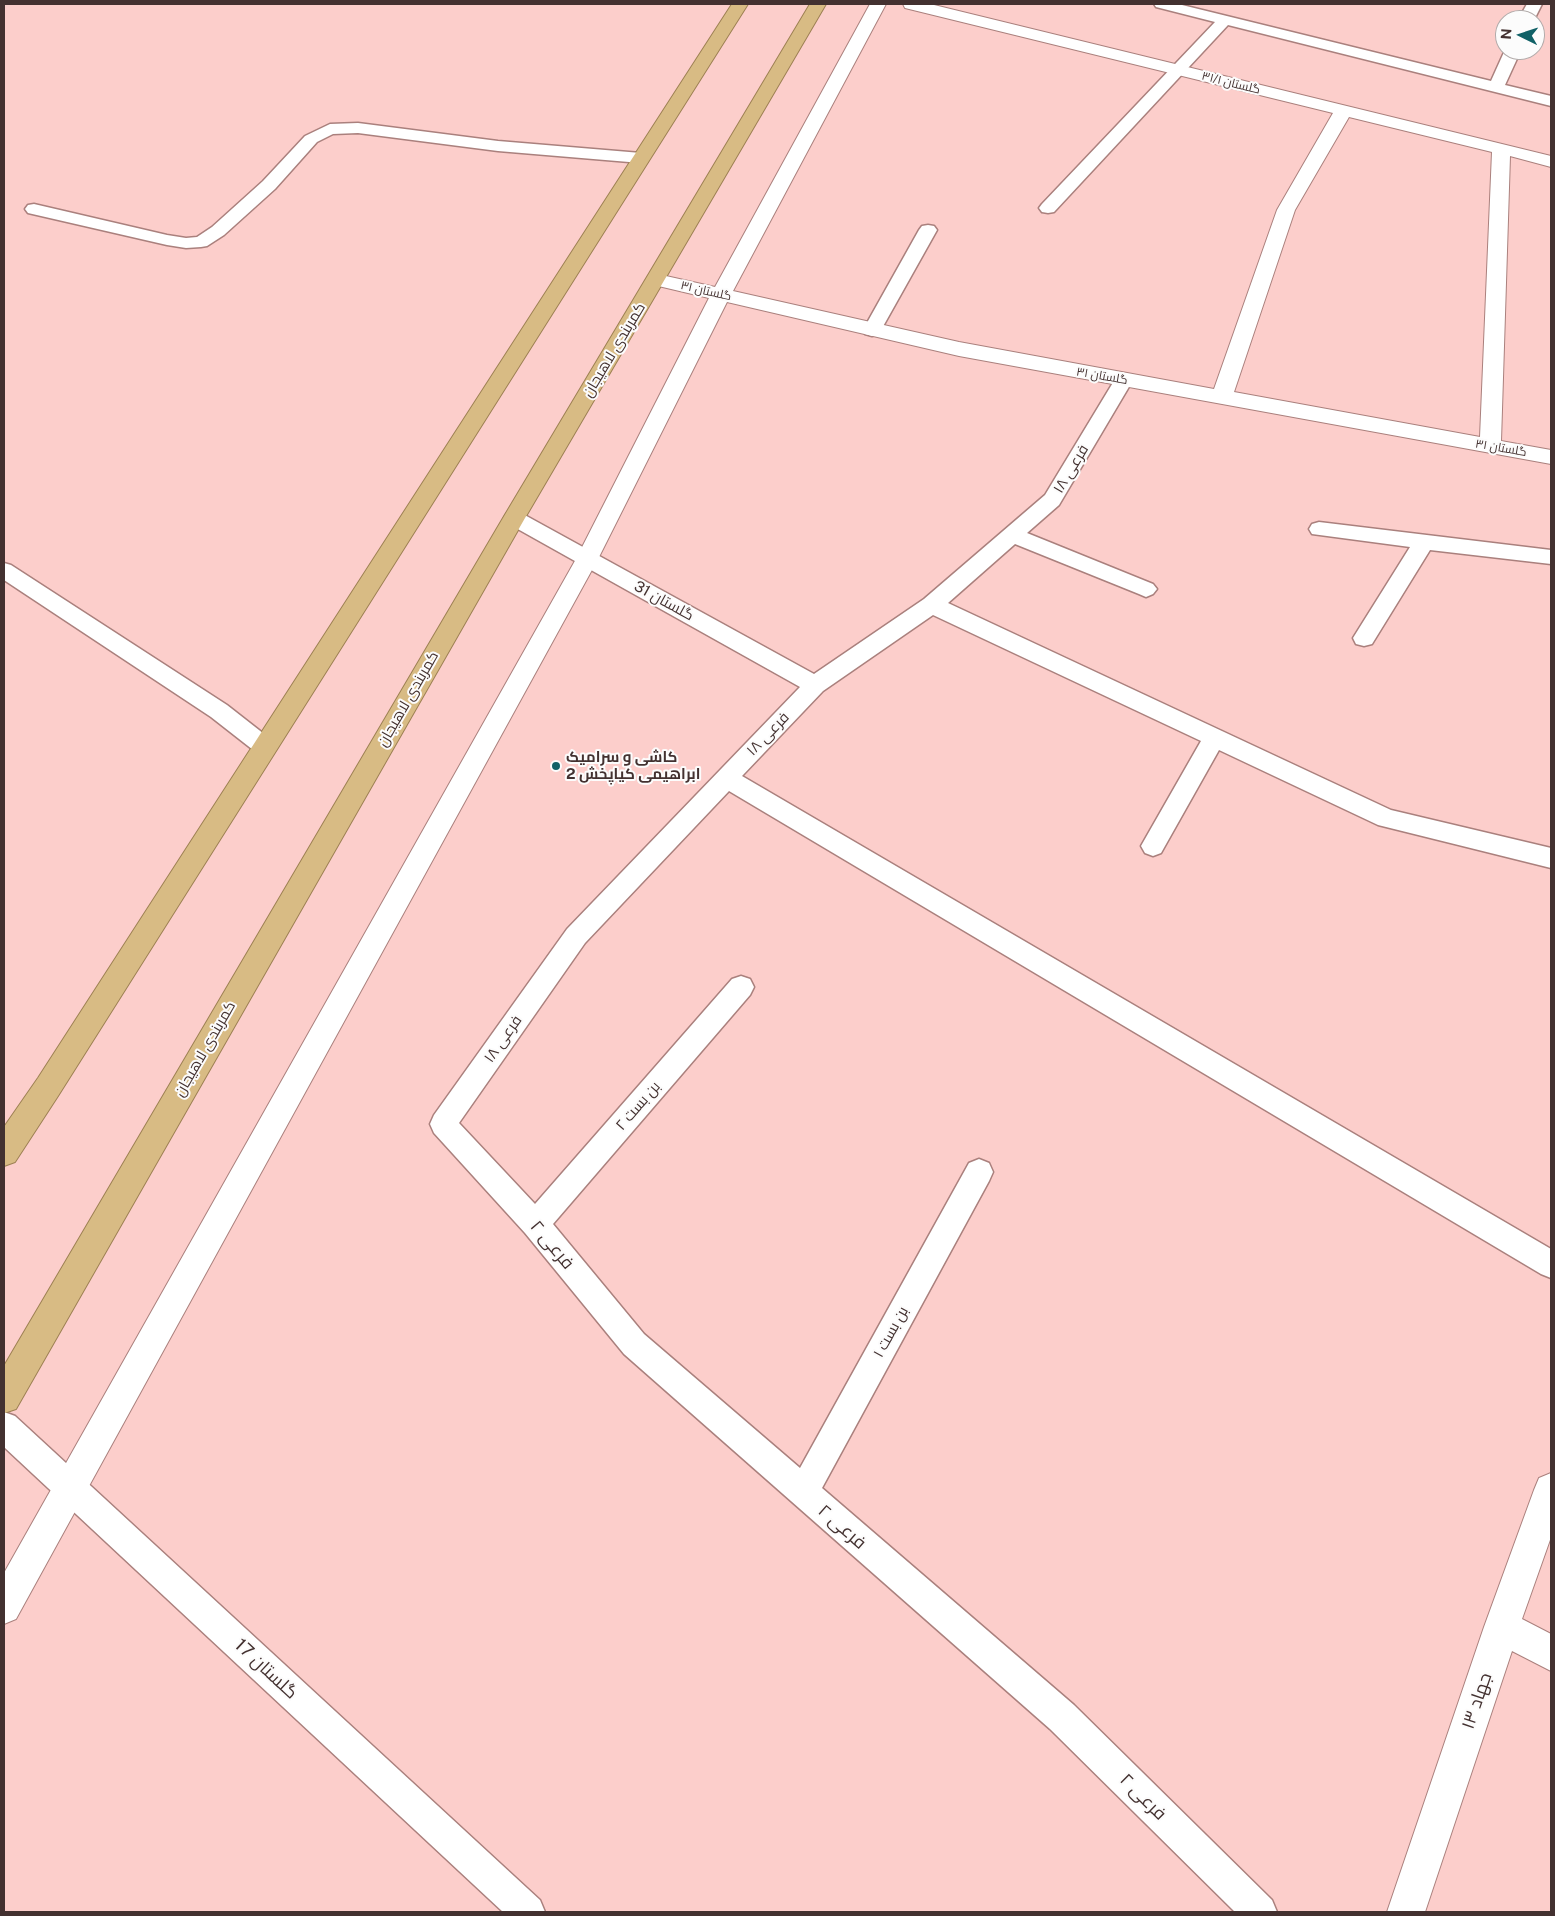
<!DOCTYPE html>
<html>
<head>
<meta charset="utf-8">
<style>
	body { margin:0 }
	#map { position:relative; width:1555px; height:1916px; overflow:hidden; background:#fccecb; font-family:"Public Sans",sans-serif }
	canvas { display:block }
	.frame { position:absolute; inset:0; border:5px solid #433130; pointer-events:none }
	.north { position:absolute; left:1495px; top:10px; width:50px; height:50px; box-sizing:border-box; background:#fcfcfc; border:1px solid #b2abaa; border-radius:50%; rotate:274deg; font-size:14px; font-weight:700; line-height:20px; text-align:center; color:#433130 }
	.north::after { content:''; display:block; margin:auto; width:18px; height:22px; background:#116167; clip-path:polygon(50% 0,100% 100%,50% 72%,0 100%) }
</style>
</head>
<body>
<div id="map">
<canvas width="1555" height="1916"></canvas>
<div class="frame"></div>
<div class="north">N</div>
</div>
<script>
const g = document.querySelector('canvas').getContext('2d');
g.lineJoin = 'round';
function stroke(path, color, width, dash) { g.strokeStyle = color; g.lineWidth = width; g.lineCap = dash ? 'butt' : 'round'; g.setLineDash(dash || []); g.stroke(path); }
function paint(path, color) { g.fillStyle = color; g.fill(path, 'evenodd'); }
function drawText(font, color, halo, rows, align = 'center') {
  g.font = font + ' "Public Sans",Cairo,sans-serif'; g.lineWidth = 4; g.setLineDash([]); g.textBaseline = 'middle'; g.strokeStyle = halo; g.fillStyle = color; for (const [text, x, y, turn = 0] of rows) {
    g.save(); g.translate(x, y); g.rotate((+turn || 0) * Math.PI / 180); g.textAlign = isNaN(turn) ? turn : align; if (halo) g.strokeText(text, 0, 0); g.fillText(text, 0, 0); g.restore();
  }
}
const service = new Path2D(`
	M1154 4H1178L1491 81 1505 50H1521L1505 85 1551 96V106L1228 25 1054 212 1048 213 1042 212 1039 208 1042 204 1215 22 1156 7Z
	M1527 4H1542L1534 20H1518Z
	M358 123 498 141 641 153 647 154 649 158 647 162 641 163 498 151 358 133 333 134 317 142 275 189 224 235 207 246 201 247 186 248 167 245 28 213 25 209 28 205 34 204 167 235 186 238 197 237 212 227 263 181 305 136 330 124Z
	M928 225 934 226 937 230 881 330 879 334 872 336 865 334 863 330 919 230 922 226Z
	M1124 374 1131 376 1133 380 1059 505 1027 533 1153 584 1157 589 1153 594 1146 597 1139 594 1015 544 948 603 1391 810 1551 848V868L1378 825 1219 750 1161 853 1153 856 1145 853 1141 846 1201 741 933 615 823 691 742 776 1551 1249V1278L1541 1274 729 791 585 943 459 1123 535 1204 732 979 741 976 750 979 754 987 750 995 553 1224 644 1334 800 1468 969 1163 979 1159 989 1163 993 1172 989 1181 822 1488 1074 1705 1272 1900 1277 1912H1235L1050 1729 624 1354 525 1233 434 1133 430 1124 434 1115 567 929 800 687 507 523 504 518 507 513 514 511 521 513 814 674 924 599 1045 495 1117 376Z
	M1319 522 1551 550V564L1430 550 1372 644 1364 646 1356 644 1353 638 1410 547 1312 534 1309 529 1312 524Z
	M4 563 11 565 227 705 273 741 276 747 273 753 265 756 257 753 211 717 4 580Z
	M4 1412 15 1416 540 1900 545 1912H503L4 1447Z`);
const minor = new Path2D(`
	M870 4H886L733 291 959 342 1214 389 1277 210 1333 113 905 8 903 4H930L1551 156V167L1510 156 1501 441 1551 450V464L959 356 727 302 598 559 16 1619 4 1624V1573L576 559 709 298 650 284 647 280 650 276 657 274 715 287ZM1349 117 1492 152 1480 437 1234 392 1295 210Z
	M1551 1473V1537L1522 1619 1551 1634V1671L1512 1651 1425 1912H1387L1484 1627 1534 1490 1539 1478Z`);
const trunk = new Path2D(`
	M732 4H748L58 1096 15 1162 4 1166V1127L38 1078Z
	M810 4H826L525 518 16 1409 4 1413V1366L503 518Z`);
stroke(service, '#aa807d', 3);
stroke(minor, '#aa807d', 2);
stroke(trunk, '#9d8053', 2);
paint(service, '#fff');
paint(minor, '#fff');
paint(trunk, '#d8bb84');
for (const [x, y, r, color] of [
	[556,766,5,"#116167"]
]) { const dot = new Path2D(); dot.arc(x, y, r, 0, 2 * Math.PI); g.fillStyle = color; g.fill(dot); stroke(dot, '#fcfcfc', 2); }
drawText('12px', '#433130', '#fcfcfc', [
	["گلستان ۳۱/۱",1231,83,14],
	["گلستان ۳۱",706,291,13],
	["گلستان ۳۱",1102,376,10],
	["گلستان ۳۱",1501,448,10]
]);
drawText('15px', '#433130', '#fcfcfc', [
	["کمربندی لاهیجان",614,350,-59],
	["فرعی ۱۸",1071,469,-59],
	["گلستان 31",664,601,29],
	["کمربندی لاهیجان",408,699,-60],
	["فرعی ۱۸",768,734,-46],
	["فرعی ۱۸",503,1039,-55],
	["کمربندی لاهیجان",205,1049,-60],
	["بن بست ۲",638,1106,-49],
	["بن بست ۱",891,1332,-61]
]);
drawText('bold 15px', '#433130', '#fcfcfc', [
	["کاشی و سرامیک",566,757],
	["ابراهيمی کیاپخش 2",566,774]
], 'left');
drawText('18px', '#433130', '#fcfcfc', [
	["فرعی ۲",552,1245,50],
	["فرعی ۲",842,1527,41],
	["گلستان 17",266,1669,43],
	["جهاد ۱۳",1477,1701,-71],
	["فرعی ۲",1143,1797,45]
]);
</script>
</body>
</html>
